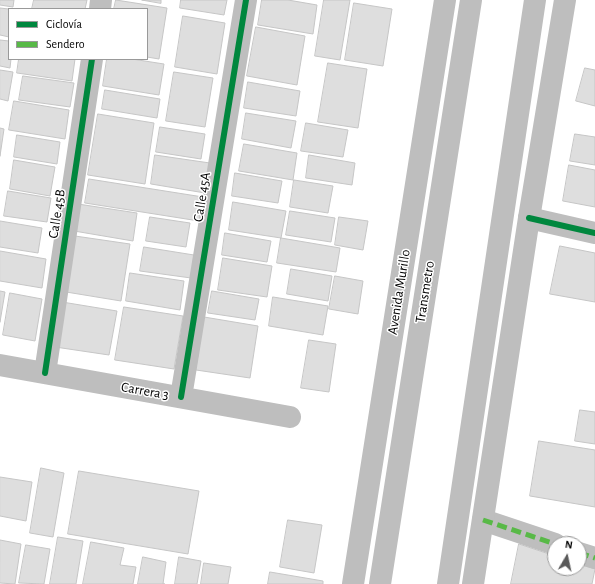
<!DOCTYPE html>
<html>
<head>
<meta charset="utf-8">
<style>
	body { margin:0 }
	#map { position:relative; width:595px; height:584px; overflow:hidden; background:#fff; font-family:"Alegreya Sans",sans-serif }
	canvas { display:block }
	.legend { position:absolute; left:8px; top:8px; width:140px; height:52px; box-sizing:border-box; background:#fff; border:1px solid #999; margin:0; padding:5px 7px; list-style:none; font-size:12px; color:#000 }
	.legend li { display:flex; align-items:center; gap:8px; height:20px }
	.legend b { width:20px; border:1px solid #999 }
	.north { position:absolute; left:547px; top:536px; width:40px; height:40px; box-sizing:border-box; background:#fff; border:1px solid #999; border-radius:50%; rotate:9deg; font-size:11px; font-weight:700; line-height:16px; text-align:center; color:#000 }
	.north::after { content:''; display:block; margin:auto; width:14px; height:18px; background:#595959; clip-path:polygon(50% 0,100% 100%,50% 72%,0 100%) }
</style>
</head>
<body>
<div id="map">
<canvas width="595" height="584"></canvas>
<ul class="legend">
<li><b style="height:5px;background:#00873e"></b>Ciclovía</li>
<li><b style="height:5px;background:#58b947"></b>Sendero</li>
</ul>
<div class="north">N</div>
</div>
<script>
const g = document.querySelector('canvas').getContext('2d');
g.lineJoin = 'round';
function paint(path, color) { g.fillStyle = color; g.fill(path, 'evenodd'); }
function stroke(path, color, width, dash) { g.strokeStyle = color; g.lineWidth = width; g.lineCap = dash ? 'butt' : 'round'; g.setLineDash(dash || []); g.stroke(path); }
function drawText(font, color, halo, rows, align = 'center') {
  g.font = font + ' "Alegreya Sans",sans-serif'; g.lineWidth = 3; g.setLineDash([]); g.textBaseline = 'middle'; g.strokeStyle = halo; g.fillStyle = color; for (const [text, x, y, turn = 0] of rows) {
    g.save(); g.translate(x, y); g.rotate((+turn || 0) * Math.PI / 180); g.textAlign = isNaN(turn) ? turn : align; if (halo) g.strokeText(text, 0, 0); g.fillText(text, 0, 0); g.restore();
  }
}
const building = new Path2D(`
	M0 0H14L13 7 0 5Z
	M34 0H87L85 9H32Z
	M116 0 167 8 159 59 147 57V9H114Z
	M142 0H161V3Z
	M181 0H227L224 15 180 8Z
	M262 0H288L317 5 313 34 258 25Z
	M324 0H350L340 60 315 56Z
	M354 3 392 9 383 66 345 60Z
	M0 8 9 9V37L0 35Z
	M183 16 225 23 217 74 175 67Z
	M256 27 305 36 297 85 247 76Z
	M0 40 9 41V59H11L10 68 0 66Z
	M19 59H75L72 81 17 73Z
	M107 59H132L164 64 159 95 103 86Z
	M328 63 367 69 358 128 318 122Z
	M585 68 595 70V106L576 101Z
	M0 70 13 72 8 101 0 99Z
	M174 72 213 78 205 127 166 121Z
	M23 76 74 83 70 107 19 100Z
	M248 82 300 91 296 116 244 108Z
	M105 90 160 99 157 118 102 109Z
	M14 101 69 110 65 139 9 130Z
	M246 113 296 121 291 148 242 139Z
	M98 114 154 123 145 184 88 175Z
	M306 123 348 130 343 157 301 151Z
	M160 127 205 134 201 159 156 152Z
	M0 128 4 129 0 156Z
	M575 134 595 137V165L570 161Z
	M17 135 60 142 57 164 14 157Z
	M244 144 297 153 293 180 239 171Z
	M155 155 210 163 205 193 151 184Z
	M309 155 355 163 352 185 306 178Z
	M14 160 55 167 50 196 10 189Z
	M569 165 595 170V207L563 201Z
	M235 173 282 181 278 203 232 196Z
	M89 179 203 197 199 221 85 203Z
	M294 180 333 186 328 213 290 207Z
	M8 191 51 198 47 222 4 216Z
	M233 202 286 211 281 238 229 230Z
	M78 204 137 213 133 241 74 231Z
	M290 211 335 218 331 242 286 235Z
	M150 217 190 223 186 247 146 241Z
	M339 217 368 221 363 250 335 245Z
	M0 221 42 228 38 253 0 247Z
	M225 233 271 241 267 262 222 255Z
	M75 236 130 244 121 301 66 292Z
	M281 238 340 248 336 272 277 263Z
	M560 246 595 253V302L550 294Z
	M144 247 194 255 191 278 140 271Z
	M0 251 46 259 42 288 0 281Z
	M223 258 272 266 267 297 218 290Z
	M291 269 332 276 328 301 287 294Z
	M130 273 184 281 180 310 126 301Z
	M335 276 363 281 358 314 329 309Z
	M0 291 5 292 0 322Z
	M212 291 259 299 255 320 208 313Z
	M10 293 42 299 35 341 3 335Z
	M273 297 328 306 323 335 269 326Z
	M62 302 117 311 109 355 55 347Z
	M124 307 183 316 174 369 115 360Z
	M204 317 258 326 250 378 196 370Z
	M309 340 336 344 329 392 301 388Z
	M580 410 595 412V444L575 441Z
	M539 441 595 450V507L530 496Z
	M41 468 64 473 53 537 30 533Z
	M79 471 199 491 188 554 68 534Z
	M0 477 32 482 26 521 0 516Z
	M288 520 322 525 314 573 280 567Z
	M58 537 83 541 76 584H50Z
	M0 540 21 544 15 584 0 583Z
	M91 542 124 548 120 565 136 567 133 584H83Z
	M519 544 555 556V568H579V564L595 569 592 584H511Z
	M26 545 50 549 44 584 19 583Z
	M143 557 166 562 163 584H165H138Z
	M179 557 201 561 197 584H175Z
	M204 563 231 567 228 584H201Z
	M270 572 323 581V584H268Z`);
paint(building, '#dedede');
stroke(building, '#c6c6c6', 1);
stroke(new Path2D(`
	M100 9 101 0
	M529 218 595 233
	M0 365 290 417
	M45 373 92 59
	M181 397 246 0
	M483 520 555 544
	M579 553 595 558
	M380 584 471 0
	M448 584 535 0`), '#bebebe', 22);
stroke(new Path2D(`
	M353 584 445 0
	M473 584 529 218 565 0`), '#bebebe', 22);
stroke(new Path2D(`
	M483 520 555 544
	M579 553 595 558`), '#58b947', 5, [10, 5]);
stroke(new Path2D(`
	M529 218 595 233
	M45 373 92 59
	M181 397 246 0`), '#00873e', 6);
drawText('14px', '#000', '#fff', [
	["Calle 45A",202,197,-81],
	["Calle 45B",57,214,-81],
	["Avenida Murillo",399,292,-81],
	["Transmetro",425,292,-81],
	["Carrera 3",145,391,10]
]);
</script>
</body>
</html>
